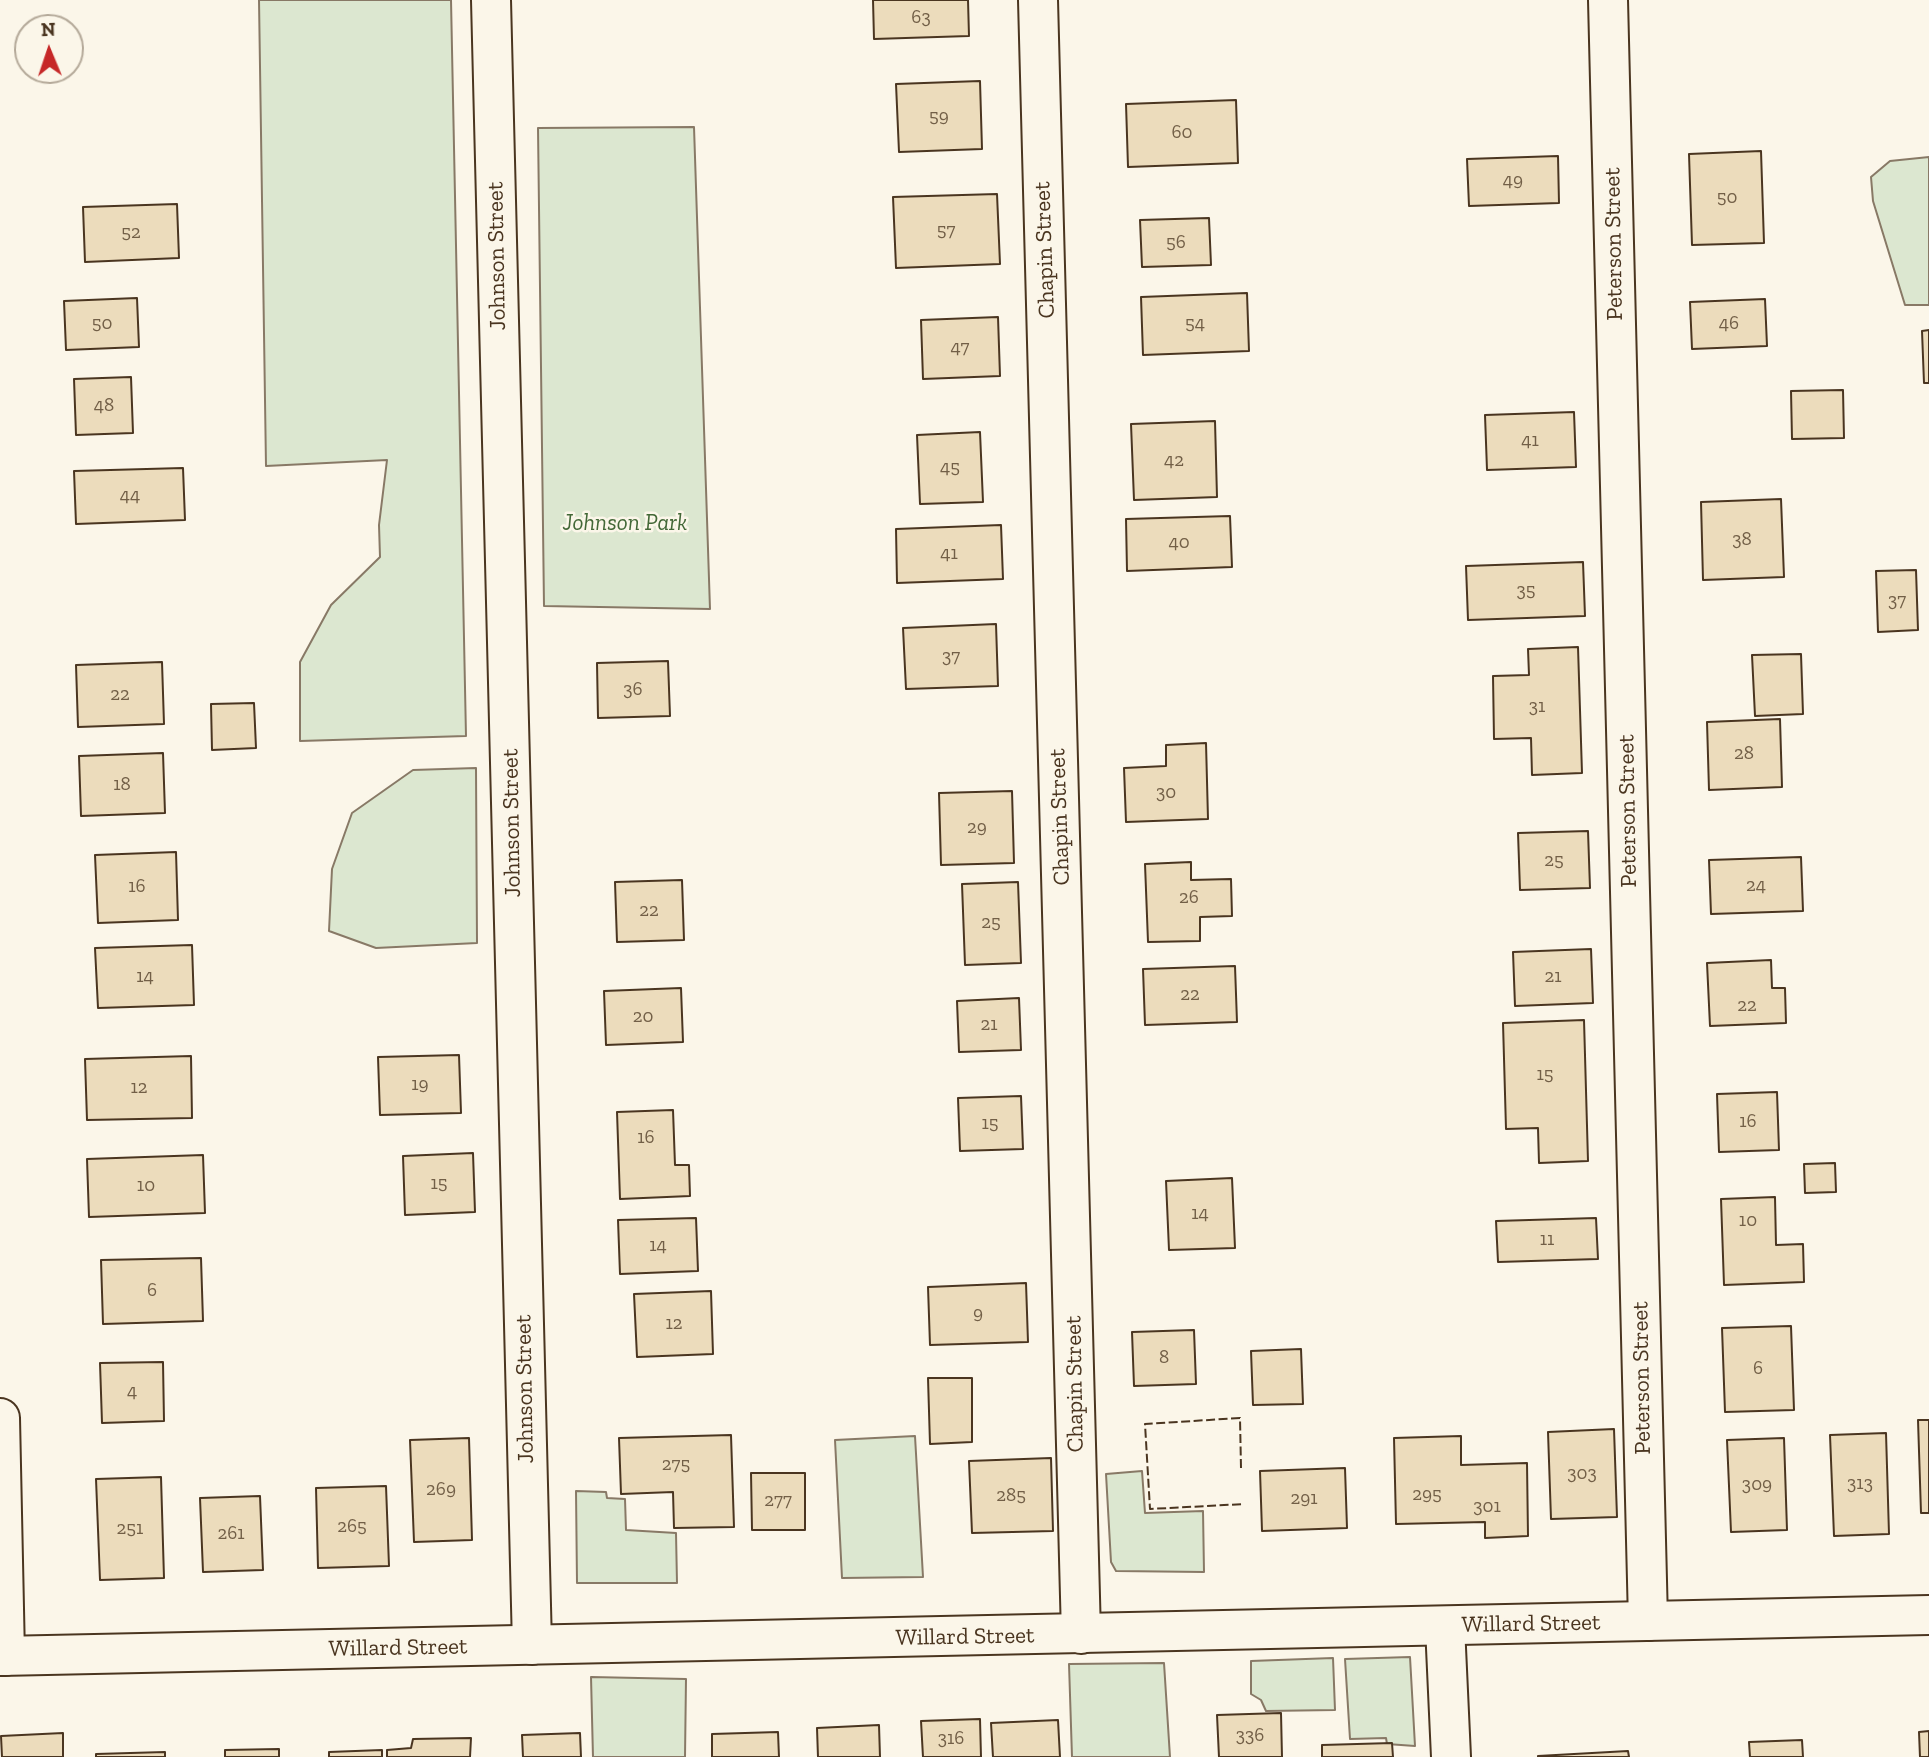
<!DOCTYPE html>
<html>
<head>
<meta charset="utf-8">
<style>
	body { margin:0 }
	#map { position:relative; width:1929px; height:1757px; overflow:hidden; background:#fbf6e9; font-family:"Zilla Slab",serif }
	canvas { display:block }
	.north { position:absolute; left:14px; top:14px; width:70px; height:70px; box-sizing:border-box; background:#fbf6e9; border:2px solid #b4a999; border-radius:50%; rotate:358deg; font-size:19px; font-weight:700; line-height:28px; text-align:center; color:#4a3520 }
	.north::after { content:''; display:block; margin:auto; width:24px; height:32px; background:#c62828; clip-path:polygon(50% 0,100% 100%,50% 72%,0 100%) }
</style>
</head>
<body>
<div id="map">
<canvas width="1929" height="1757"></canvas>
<div class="north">N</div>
</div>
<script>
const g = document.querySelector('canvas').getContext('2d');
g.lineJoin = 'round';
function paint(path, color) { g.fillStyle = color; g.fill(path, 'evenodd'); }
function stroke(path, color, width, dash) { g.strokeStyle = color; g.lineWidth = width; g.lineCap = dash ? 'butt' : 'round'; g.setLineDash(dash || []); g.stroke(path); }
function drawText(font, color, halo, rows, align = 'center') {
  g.font = font + ' "Zilla Slab",serif'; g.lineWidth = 5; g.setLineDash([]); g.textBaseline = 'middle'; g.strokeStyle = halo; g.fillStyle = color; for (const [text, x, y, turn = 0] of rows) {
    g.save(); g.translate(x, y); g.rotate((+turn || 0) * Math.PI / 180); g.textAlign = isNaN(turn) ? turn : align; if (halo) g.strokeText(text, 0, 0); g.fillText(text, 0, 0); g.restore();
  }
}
const green = new Path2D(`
	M259 0H451L466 736 300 741V662L331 605 380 557 379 525 387 460 266 466Z
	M694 127 710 609 544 606 538 128Z
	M1929 157V305H1905L1873 201 1871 177 1890 161Z
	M476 768 477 943 376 948 329 931 332 869 352 813 413 770Z
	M915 1436 923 1577 842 1578 835 1440Z
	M1142 1471 1145 1513 1203 1511 1204 1572 1116 1571 1111 1562 1106 1474Z
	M576 1491 606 1492 607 1498 625 1499 626 1530 676 1533 677 1583H577Z
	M1410 1657 1415 1746 1387 1744 1386 1738 1350 1739 1345 1659Z
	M1333 1658 1335 1710 1266 1711 1261 1700 1251 1694V1661Z
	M1164 1663 1170 1757H1072L1069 1664Z
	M591 1677 686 1679 685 1757H593Z`);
paint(green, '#dce7d0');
stroke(green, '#887966', 2);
const building = new Path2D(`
	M873 0H968L969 36 874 39Z
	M980 81 982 149 899 152 896 84Z
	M1236 100 1238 163 1128 167 1126 104Z
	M1761 151 1764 243 1692 245 1689 154Z
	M1558 156 1559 203 1469 206 1467 159Z
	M997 194 1000 264 896 268 893 197Z
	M177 204 179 258 85 262 83 207Z
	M1209 218 1211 265 1142 267 1140 220Z
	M1247 293 1249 351 1143 355 1141 297Z
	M137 298 139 347 66 350 64 301Z
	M1765 299 1767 346 1692 349 1690 302Z
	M998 317 1000 376 923 379 921 320Z
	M1929 330V383H1924L1922 331Z
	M131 377 133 433 76 435 74 379Z
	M1843 390 1844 438 1792 439 1791 391Z
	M1574 412 1576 467 1487 470 1485 415Z
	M1215 421 1217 497 1134 500 1131 424Z
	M980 432 983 502 920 504 917 435Z
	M183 468 185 520 76 524 74 471Z
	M1781 499 1784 577 1703 580 1701 502Z
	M1230 516 1232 567 1127 571 1126 519Z
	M1001 525 1003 579 897 583 896 529Z
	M1583 562 1585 616 1468 620 1466 566Z
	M1916 570 1918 630 1878 632 1876 571Z
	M996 624 998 686 906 689 903 628Z
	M1578 647 1582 773 1532 775 1531 738 1494 739 1493 676 1529 675 1528 649Z
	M1801 654 1803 714 1755 716 1752 655Z
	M668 661 670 716 598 718 597 663Z
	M162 662 164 724 78 727 76 665Z
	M254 703 256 748 212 750 211 704Z
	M1780 719 1782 787 1709 790 1707 722Z
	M1206 743 1208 819 1126 822 1124 768 1166 766V745Z
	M163 753 165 813 81 816 79 756Z
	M1012 791 1014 863 941 865 939 793Z
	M1588 831 1590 888 1520 890 1518 833Z
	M176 852 178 920 98 923 95 855Z
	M1801 857 1803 911 1711 914 1709 860Z
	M1191 862V880L1231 879 1232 916 1200 917V941L1148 942 1145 864Z
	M682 880 684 940 617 942 615 882Z
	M1018 882 1021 963 965 965 962 884Z
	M192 945 194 1005 98 1008 95 948Z
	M1591 949 1593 1003 1515 1006 1513 952Z
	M1771 960 1772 988H1785L1786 1023 1710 1026 1707 963Z
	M1235 966 1237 1022 1145 1025 1143 969Z
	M681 988 683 1042 606 1045 604 991Z
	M1019 998 1021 1050 959 1052 957 1001Z
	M1584 1020 1588 1161 1539 1163 1538 1128 1506 1129 1503 1023Z
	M459 1055 461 1113 380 1115 378 1057Z
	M191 1056 192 1118 87 1120 85 1059Z
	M1777 1092 1779 1150 1719 1152 1717 1094Z
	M1021 1096 1023 1149 960 1151 958 1098Z
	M673 1110 675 1165H689L690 1196 620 1199 617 1112Z
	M473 1153 475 1212 405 1215 403 1156Z
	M203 1155 205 1213 89 1217 87 1159Z
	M1835 1163 1836 1192 1805 1193 1804 1164Z
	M1232 1178 1235 1248 1169 1250 1166 1181Z
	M1775 1197 1776 1245 1803 1244 1804 1282 1724 1285 1721 1199Z
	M696 1218 698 1271 620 1274 618 1220Z
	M1596 1218 1598 1259 1498 1262 1496 1221Z
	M201 1258 203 1321 103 1324 101 1260Z
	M1026 1283 1028 1342 930 1345 928 1287Z
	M711 1291 713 1354 637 1357 634 1294Z
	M1791 1326 1794 1410 1725 1412 1722 1328Z
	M1194 1330 1196 1384 1134 1386 1132 1332Z
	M1301 1349 1303 1404 1253 1405 1251 1351Z
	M163 1362 164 1421 102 1423 100 1363Z
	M928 1378H972V1442L930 1444Z
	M1918 1420H1929V1513H1921Z
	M1614 1429 1617 1517 1551 1519 1548 1432Z
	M1886 1433 1889 1534 1834 1536 1830 1435Z
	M731 1435 734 1527 674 1528 673 1492 621 1494 619 1438Z
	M1461 1436V1465L1527 1463 1528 1536 1485 1538V1522L1396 1524 1394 1438Z
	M469 1438 472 1540 414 1542 410 1440Z
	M1784 1438 1787 1530 1731 1532 1727 1440Z
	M1051 1458 1053 1531 972 1533 969 1461Z
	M1345 1468 1347 1528 1262 1531 1260 1471Z
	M751 1473H805V1530H752Z
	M161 1477 164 1578 100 1580 96 1479Z
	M386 1486 389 1566 318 1568 316 1488Z
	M260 1496 263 1570 203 1572 200 1498Z
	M1281 1713 1282 1757H1219L1217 1715Z
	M980 1719 981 1757H923L921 1721Z
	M1058 1720 1060 1757H993L991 1723Z
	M879 1725 880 1757H818L817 1728Z
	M1929 1731V1757H1920L1919 1732Z
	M778 1732 779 1757H712V1734Z
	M63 1733V1757H2L1 1736Z
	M580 1733 581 1757H523L522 1735Z
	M471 1738 470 1757H387V1750L411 1748 413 1739Z
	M1802 1740 1803 1757H1750L1749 1742Z
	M1392 1743 1393 1757H1322V1745Z
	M279 1749V1757H225V1750Z
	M382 1750V1757H329V1752Z
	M1628 1751 1629 1757H1538V1756Z
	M165 1752V1757H96V1754Z`);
paint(building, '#ecdcbc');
stroke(building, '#4a3520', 2);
const minor = new Path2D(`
	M491 0 532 1645
	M1038 0 1081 1634
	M1608 0 1648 1621
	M0 1418 5 1656
	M1445 1626 1451 1757`);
const tertiary = new Path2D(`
	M0 1656 1929 1615`);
stroke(minor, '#4a3520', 42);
stroke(tertiary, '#4a3520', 42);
stroke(minor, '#fbf6e9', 38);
stroke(tertiary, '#fbf6e9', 38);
stroke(new Path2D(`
	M1241 1468 1240 1418 1145 1424 1150 1509 1244 1504`), '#4a3520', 2, [9, 3.5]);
drawText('19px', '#725f47', null, [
	["63",921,18],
	["59",939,117],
	["60",1182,133],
	["49",1513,181],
	["50",1727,198],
	["57",946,231],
	["52",131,233],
	["56",1176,243],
	["50",102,324],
	["54",1195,324],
	["46",1729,324],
	["47",960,348],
	["48",104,406],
	["41",1530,441],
	["42",1174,461],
	["45",950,468],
	["44",130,496],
	["38",1742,540],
	["40",1179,543],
	["41",949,554],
	["35",1526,591],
	["37",1897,601],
	["37",951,657],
	["36",633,690],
	["22",120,695],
	["31",1537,707],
	["28",1744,754],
	["18",122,785],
	["30",1166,793],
	["29",977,828],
	["25",1554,861],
	["24",1756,886],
	["16",137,887],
	["26",1189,898],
	["22",649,911],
	["25",991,923],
	["14",145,977],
	["21",1553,977],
	["22",1190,995],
	["22",1747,1006],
	["20",643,1017],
	["21",989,1025],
	["15",1545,1075],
	["19",420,1085],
	["12",139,1088],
	["16",1748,1122],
	["15",990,1124],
	["16",646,1138],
	["15",439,1184],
	["10",146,1186],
	["14",1200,1214],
	["10",1748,1221],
	["11",1547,1240],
	["14",658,1246],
	["6",152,1291],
	["9",978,1314],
	["12",674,1324],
	["8",1164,1358],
	["6",1758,1369],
	["4",132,1392],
	["275",676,1465],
	["303",1582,1474],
	["313",1860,1484],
	["309",1757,1485],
	["269",441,1490],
	["295",1427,1495],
	["285",1011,1496],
	["291",1304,1499],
	["277",778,1501],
	["301",1487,1507],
	["265",352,1527],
	["251",130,1529],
	["261",231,1534],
	["336",1250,1736],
	["316",951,1739]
]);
drawText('23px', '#4a3520', '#fbf6e9', [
	["Peterson Street",1614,244,-91],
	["Chapin Street",1045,250,-92],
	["Johnson Street",497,256,-91],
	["Peterson Street",1628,811,-91],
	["Chapin Street",1060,817,-92],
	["Johnson Street",512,823,-91],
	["Peterson Street",1642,1378,-91],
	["Chapin Street",1075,1384,-91],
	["Johnson Street",525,1389,-91],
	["Willard Street",1531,1624,-1],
	["Willard Street",965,1637,-1],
	["Willard Street",398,1648,-1]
]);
drawText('italic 23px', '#436837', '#fbf6e9', [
	["Johnson Park",625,523]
]);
</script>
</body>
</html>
